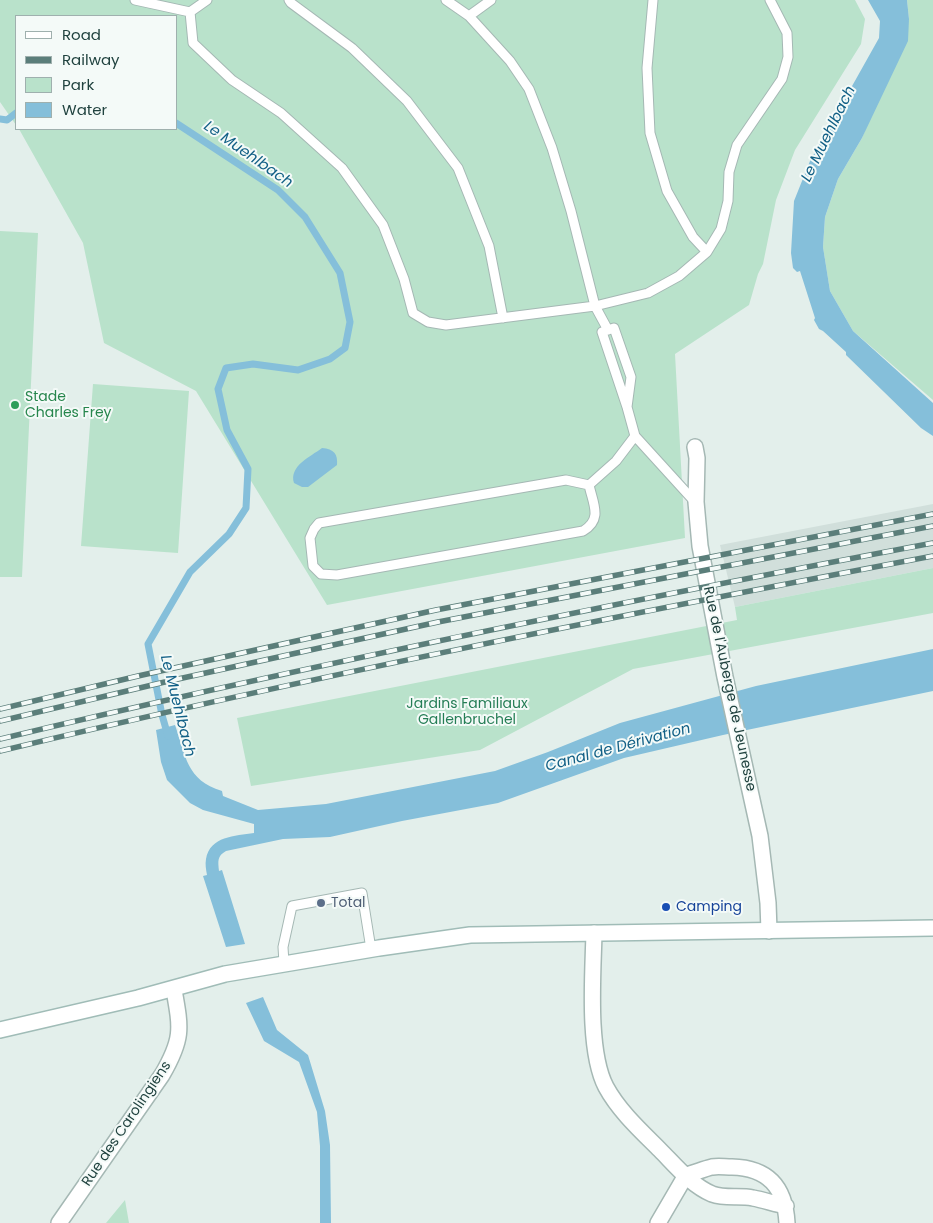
<!DOCTYPE html>
<html>
<head>
<meta charset="utf-8">
<style>
	body { margin:0 }
	#map { position:relative; width:933px; height:1223px; overflow:hidden; background:#e3efeb; font-family:Poppins,sans-serif }
	canvas { display:block }
	.legend { position:absolute; left:15px; top:15px; width:162px; height:115px; box-sizing:border-box; background:#f4faf8; border:1px solid #9fb0ae; margin:0; padding:6px 9px; list-style:none; font-size:15px; color:#20423f }
	.legend li { display:flex; align-items:center; gap:10px; height:25px }
	.legend b { width:25px; border:1px solid #9fb0ae }
</style>
</head>
<body>
<div id="map">
<canvas width="933" height="1223"></canvas>
<ul class="legend">
<li><b style="height:6px;background:#fff"></b>Road</li>
<li><b style="height:6px;background:#5b7e7a"></b>Railway</li>
<li><b style="height:14px;background:#b9e2cb"></b>Park</li>
<li><b style="height:14px;background:#85bfda"></b>Water</li>
</ul>
</div>
<script>
const g = document.querySelector('canvas').getContext('2d');
g.lineJoin = 'round';
function paint(path, color) { g.fillStyle = color; g.fill(path, 'evenodd'); }
function stroke(path, color, width, dash) { g.strokeStyle = color; g.lineWidth = width; g.lineCap = dash ? 'butt' : 'round'; g.setLineDash(dash || []); g.stroke(path); }
function drawText(font, color, halo, rows, align = 'center') {
  g.font = font + ' Poppins,sans-serif'; g.lineWidth = 4; g.setLineDash([]); g.textBaseline = 'middle'; g.strokeStyle = halo; g.fillStyle = color; for (const [text, x, y, turn = 0] of rows) {
    g.save(); g.translate(x, y); g.rotate((+turn || 0) * Math.PI / 180); g.textAlign = isNaN(turn) ? turn : align; if (halo) g.strokeText(text, 0, 0); g.fillText(text, 0, 0); g.restore();
  }
}
paint(new Path2D(`
	M933 504V568L735 607 720 545Z`), '#d1dfdb');
paint(new Path2D(`
	M0 0H855L865 19 861 44 795 150 776 200 763 264 758 274 749 305 675 354 685 538 327 605 196 391 104 343 83 243 19 129H176V16H16V125L0 102Z
	M907 0H933V400L853 331 830 291 823 247 825 217 838 179 862 138 909 19Z
	M0 231 38 233 22 577H0Z
	M93 384 189 391 178 553 81 546Z
	M933 568V613L633 669 480 750 251 786 237 718 737 620 735 607Z
	M125 1200 129 1223H106Z`), '#b9e2cb');
paint(new Path2D(`
	M868 0H907L909 19 908 41 862 138 838 179 825 217 823 247 830 291 853 331 933 403V436L921 428 846 355V352L823 331 819 329 814 320 815 318 800 271 797 272 793 268 791 253 794 201 810 161 879 38 880 21Z
	M322 448C334 449 338 454 337 465L308 487H302L294 483C289 466 310 457 322 448Z
	M933 649V691L723 735 624 758 498 803 402 821 330 837 283 839 226 851C217 856 218 861 219 871L222 870 245 944 226 947 203 876 207 875C206 870 205 864 206 859 210 836 235 836 254 833V824L203 810 190 803 167 780 161 762 156 730 175 725C186 756 186 780 222 791L223 796 258 810 326 804 495 771 548 752 620 723 756 686Z
	M263 997 277 1030 308 1055 325 1111 330 1145 331 1223H320V1146L317 1112 299 1062 264 1041 246 1003Z`), '#85bfda');
stroke(new Path2D(`
	M0 119 7 120 16 113
	M168 736 162 715 148 644 190 572 229 534 246 508 248 469 227 430 218 389 226 368 253 364 298 370 330 359 345 348 350 322 340 273 305 217 278 190 176 123`), '#85bfda', 7);
const service = new Path2D(`
	M135 0 190 12 207 0
	M289 0 291 3 352 48 407 101 458 168 489 246 503 318
	M446 0 469 16 510 61 529 89 552 148 571 211 595 306 608 330
	M653 0 647 68 650 133 667 191 693 237 707 252
	M190 12 193 43 232 80 281 113 342 168 383 225 404 279 413 313 428 322 446 325 595 306 648 293 679 276 707 252 721 229 728 201 729 172 737 145 782 79 788 57 787 33 770 0
	M469 16 491 0
	M627 407 631 377 614 328 602 332 627 407 635 436 695 502
	M566 480 589 485C593 504 603 519 583 531L337 575 321 574 313 566 310 538 314 529 319 523Z
	M589 485 616 461 635 436
	M284 963 283 947 292 906 362 893 371 949`);
const minor = new Path2D(`
	M695 447 697 458 696 502 700 546 725 677 760 836 768 903 769 931
	M594 933C593 974 587 1051 606 1087 619 1111 641 1131 660 1150 675 1165 691 1185 712 1194 726 1199 739 1195 753 1198 764 1200 775 1204 786 1206
	M686 1175C695 1173 703 1169 712 1167 718 1166 725 1167 732 1167 768 1168 785 1187 787 1223
	M59 1223 162 1075C183 1039 181 1029 174 990
	M658 1223 686 1175`);
const secondary = new Path2D(`
	M0 1030 138 998 225 974 379 948 470 935 933 928`);
stroke(service, '#a5b8b4', 11);
stroke(minor, '#a5b8b4', 18);
stroke(secondary, '#a0bcb7', 18);
stroke(service, '#fff', 9);
stroke(minor, '#fff', 15);
stroke(secondary, '#fff', 15);
const rail = new Path2D(`
	M0 709 138 676 436 610 933 514
	M0 721 169 681 438 622 933 526
	M0 739C309 665 620 602 933 543
	M0 751C309 677 621 615 933 556`);
stroke(rail, '#5b7e7a', 5.5);
stroke(rail, '#f4faf8', 4, [11]);
for (const [x, y, r, color] of [
	[15,405,5,"#2e9e5b"],
	[321,903,5,"#5c6f8a"],
	[666,907,5,"#1a4fb4"]
]) { const dot = new Path2D(); dot.arc(x, y, r, 0, 2 * Math.PI); g.fillStyle = color; g.fill(dot); stroke(dot, '#f4faf8', 2); }
drawText('14px', '#27864d', '#f4faf8', [
	["Stade",25,397],
	["Charles Frey",25,413]
], 'left');
drawText('14px', '#20423f', '#f4faf8', [
	["Rue de l'Auberge de Jeunesse",729,689,78],
	["Rue des Carolingiens",127,1124,-56]
]);
drawText('14px', '#257e56', '#f4faf8', [
	["Jardins Familiaux",467,704],
	["Gallenbruchel",467,720]
]);
drawText('14px', '#4e5e75', '#f4faf8', [
	["Total",331,903]
], 'left');
drawText('14px', '#164399', '#f4faf8', [
	["Camping",676,907]
], 'left');
drawText('italic 15px', '#126086', '#f4faf8', [
	["Le Muehlbach",829,134,-64],
	["Le Muehlbach",248,155,35],
	["Le Muehlbach",177,706,76],
	["Canal de Dérivation",618,748,-15]
]);
</script>
</body>
</html>
